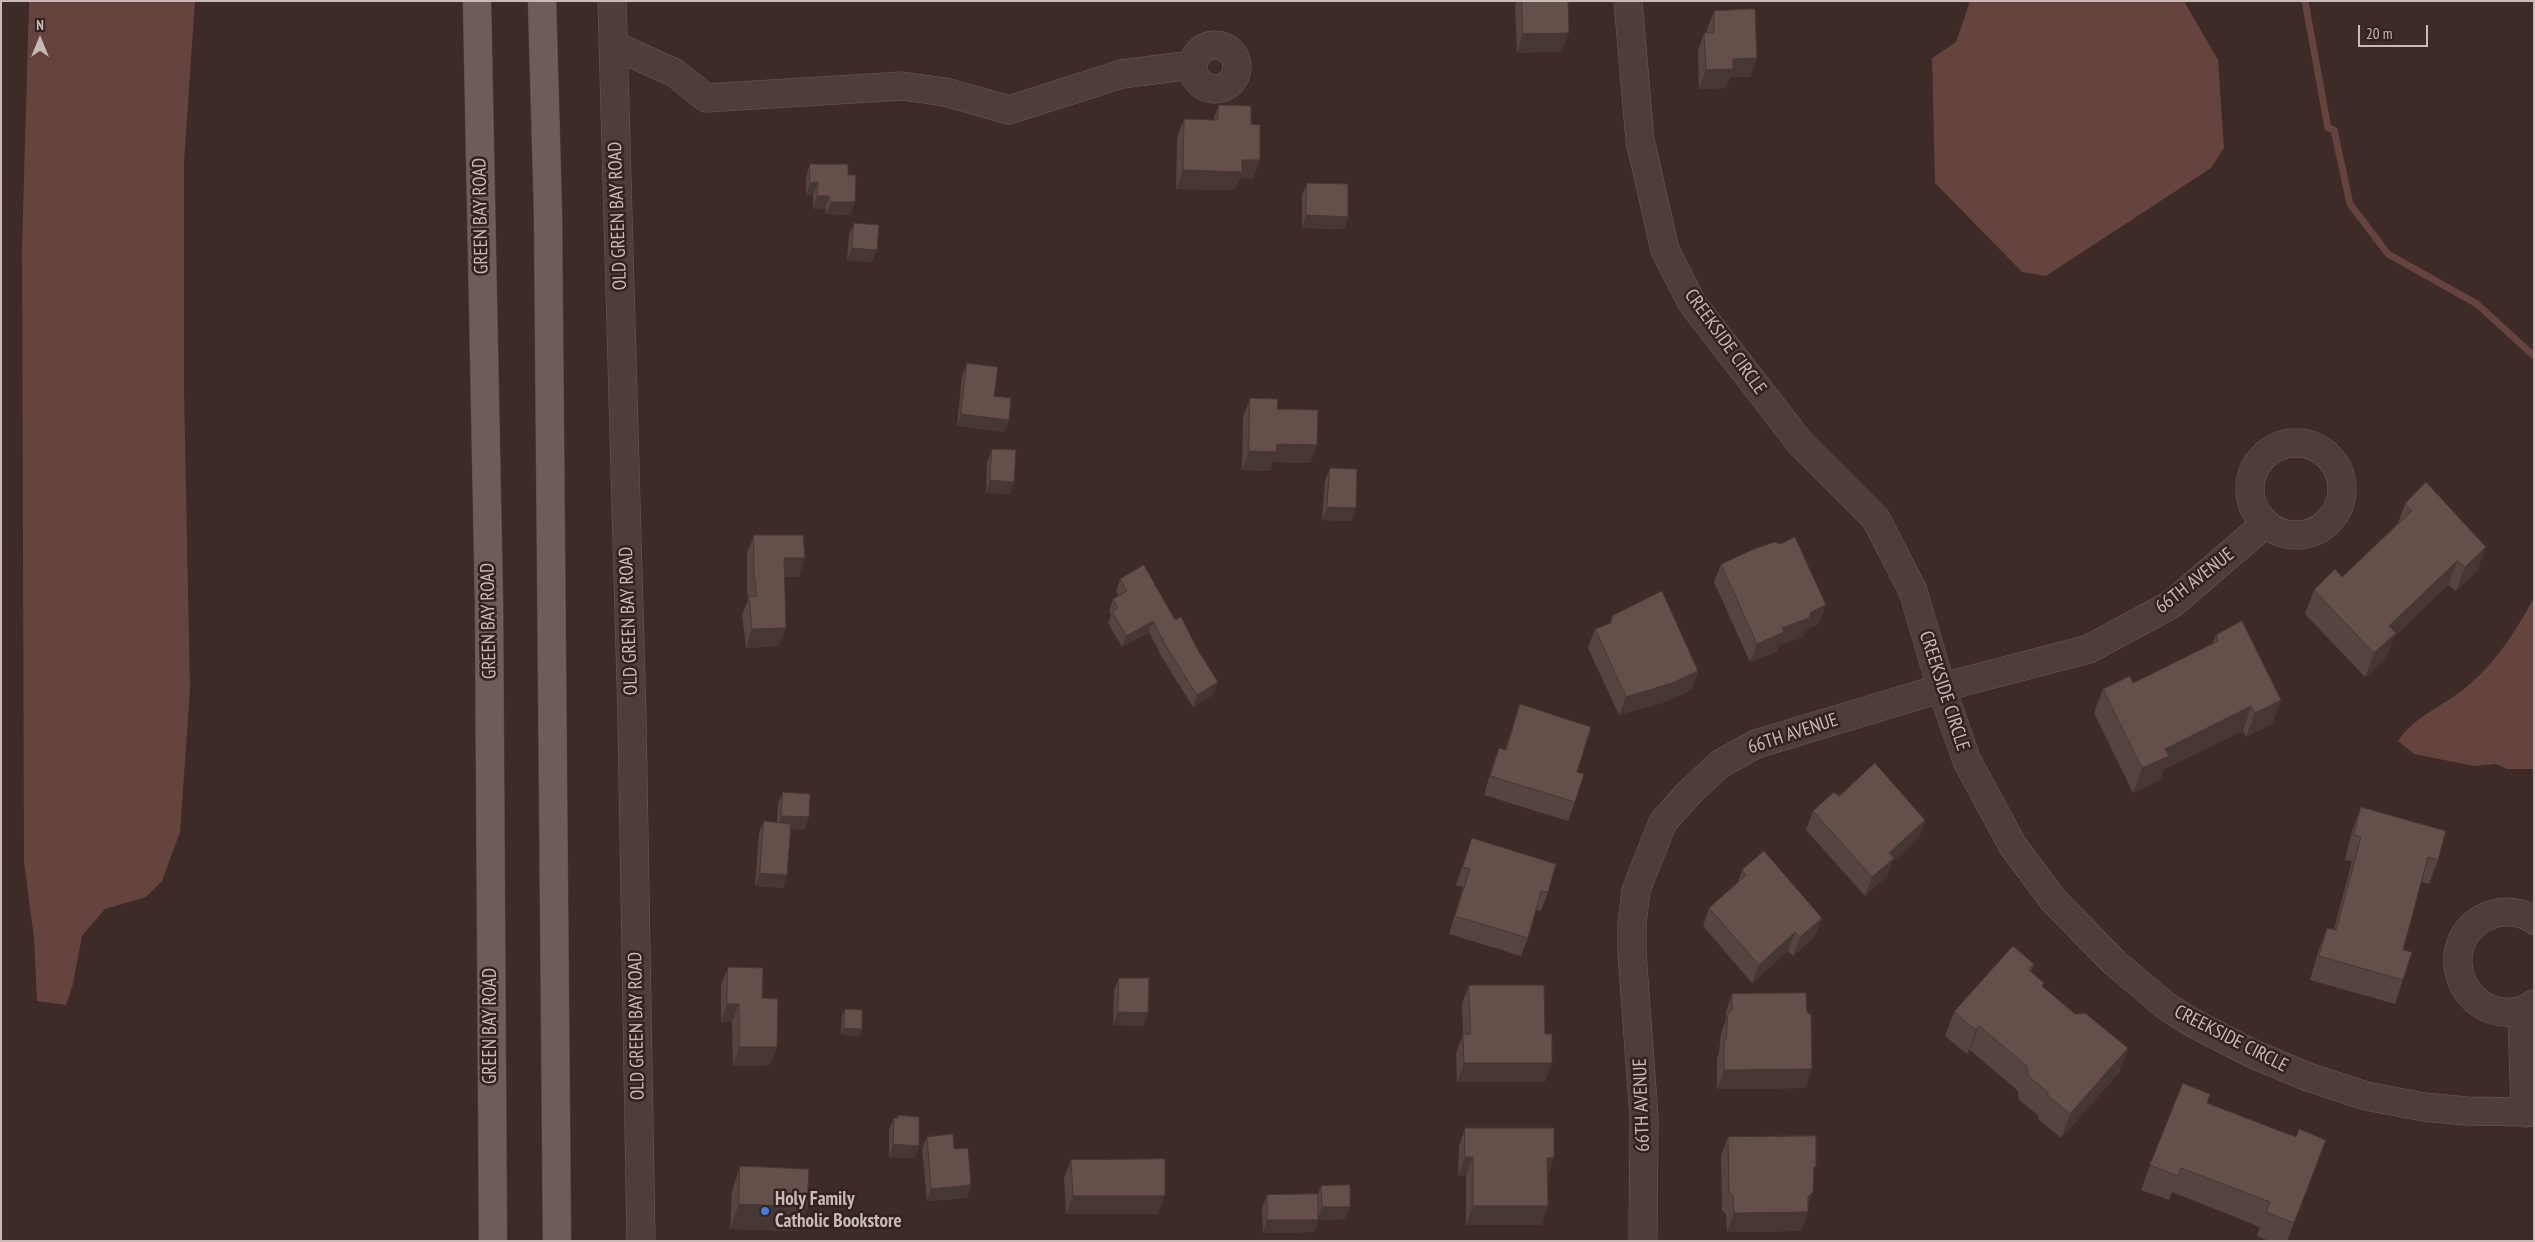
<!DOCTYPE html>
<html>
<head>
<meta charset="utf-8">
<style>
	body { margin:0 }
	#map { position:relative; width:2535px; height:1242px; overflow:hidden; background:#3e2a27; font-family:"PT Sans Narrow",sans-serif }
	canvas { display:block }
	.frame { position:absolute; inset:0; border:2px solid #c9bab7; pointer-events:none }
	.north { position:absolute; left:15px; top:15px; width:50px; height:50px; -webkit-text-stroke:4px #332220; paint-order:stroke; rotate:0deg; font-size:14px; font-weight:700; line-height:20px; text-align:center; color:#c9bab7 }
	.north::after { content:''; display:block; margin:auto; width:18px; height:22px; background:#c9bab7; clip-path:polygon(50% 0,100% 100%,50% 72%,0 100%) }
	.scale { position:absolute; left:2358px; top:25px; width:70px; height:22px; box-sizing:border-box; border:2px solid #c9bab7; border-top:0; padding-left:6px; font-size:15px; line-height:18px; white-space:nowrap; color:#c9bab7; -webkit-text-stroke:4px #332220; paint-order:stroke }
</style>
</head>
<body>
<div id="map">
<canvas width="2535" height="1242"></canvas>
<div class="frame"></div>
<div class="north">N</div>
<div class="scale">20 m</div>
</div>
<script>
const g = document.querySelector('canvas').getContext('2d');
g.lineJoin = 'round';
function paint(path, color) { g.fillStyle = color; g.fill(path, 'evenodd'); }
function stroke(path, color, width, dash) { g.strokeStyle = color; g.lineWidth = width; g.lineCap = dash ? 'butt' : 'round'; g.setLineDash(dash || []); g.stroke(path); }
function drawText(font, color, halo, rows, align = 'center') {
  g.font = font + ' "PT Sans Narrow",sans-serif'; g.lineWidth = 5; g.setLineDash([]); g.textBaseline = 'middle'; g.strokeStyle = halo; g.fillStyle = color; for (const [text, x, y, turn = 0] of rows) {
    g.save(); g.translate(x, y); g.rotate((+turn || 0) * Math.PI / 180); g.textAlign = isNaN(turn) ? turn : align; if (halo) g.strokeText(text, 0, 0); g.fillText(text, 0, 0); g.restore();
  }
}
paint(new Path2D(`
	M29 1H195L184 162V388L190 690 180 832 162 881 146 897 105 909 82 936 73 984 66 1005 37 1001 34 938 24 862 22 249Z
	M1970 1H2184L2218 60 2224 148 2211 168 2046 276 2022 272 1935 183 1932 58 1956 42Z
	M2534 598V769H2507L2496 764 2474 766 2414 754 2398 741C2416 715 2440 708 2464 689 2495 664 2515 632 2534 598Z`), '#65433e');
stroke(new Path2D(`
	M2305 1 2328 128 2334 130 2350 204 2388 254 2477 304 2534 356`), '#65433e', 7);
const minor = new Path2D(`
	M612 1 632 719 641 1241
	M1628 1 1640 140 1665 250 1692 303 1801 444 1876 519 1913 591 1942 690 1967 761 2013 846 2054 901 2115 963 2166 1006 2191 1022 2253 1054 2308 1077 2366 1096 2424 1107 2466 1111 2534 1112
	M613 45 675 73 706 98 902 86 945 92 1009 110 1122 74 1192 65
	M1193 67a22 22 0 1 1 44 0a22 22 0 1 1-44 0Z
	M2250 489a46 46 0 1 1 92 0a46 46 0 1 1-92 0Z
	M2534 920C2523 912 2506 910 2493 914 2431 935 2458 1024 2520 1011 2524 1010 2530 1006 2534 1004
	M2522 1011 2525 1113
	M1643 1241 1644 1117 1632 953V924L1636 890 1663 822 1690 792 1720 764 1756 744 1966 681 2089 649 2172 604 2265 524`);
const major = new Path2D(`
	M477 1 489 603 493 1241
	M542 1 548 213 557 1241`);
stroke(minor, '#6c5b59', 29);
stroke(major, '#574744', 29);
stroke(minor, '#4e3d3b', 28);
stroke(major, '#6e5c59', 28);
paint(new Path2D(`
	M1517 1H1568L1562 51 1517 53 1515 6Z
	M1714 11 1757 58 1750 77H1730L1726 88 1699 89 1698 51 1704 33H1707V29Z
	M1219 105 1251 124 1253 179 1240 178 1235 190 1176 189 1177 138 1184 119 1213 120Z
	M810 164 848 175 855 202 850 215 826 214 825 208 813 209V195H806V177Z
	M1307 183 1348 217 1344 229 1302 228V195Z
	M854 223 872 262 847 260 849 235Z
	M967 363 994 396 1009 420 1004 432 957 426 962 376Z
	M1250 398 1277 409 1317 445 1310 463 1273 462 1270 471 1242 470 1243 417Z
	M992 449 1014 482 1010 494 986 493 987 462Z
	M1330 468 1352 521 1322 520 1325 480Z
	M2405 504 2486 547 2477 571 2456 591 2448 585 2394 637 2387 657 2365 677 2305 614 2314 590 2342 577 2398 523Z
	M754 535 799 577H784L779 646 746 648 742 615 748 599 747 592V553Z
	M1721 564 1819 624 1805 630 1803 637 1779 645 1777 651 1750 662 1714 582Z
	M1120 579 1214 694 1193 707 1163 659 1149 632 1122 647 1108 623 1111 615 1109 611 1113 599 1119 596 1116 591Z
	M1612 616 1698 671 1691 690 1665 702 1619 715 1588 648 1595 629 1610 623Z
	M2216 635 2281 700 2272 724 2246 737 2243 731 2164 769 2160 780 2133 793 2094 713 2103 689 2133 683 2212 644Z
	M1520 704 1577 772 1575 802 1568 821 1484 795 1492 767 1499 748 1505 750Z
	M783 792 804 830 791 829 787 875 783 888 755 886 759 833 764 821 777 822 778 804Z
	M1839 796 1925 820 1919 838 1892 862 1887 876 1865 896 1806 830 1813 811Z
	M2361 807 2438 860 2429 884 2421 882 2403 950V980L2395 1004 2310 980 2318 952 2327 928 2334 929 2352 861 2345 860 2352 831Z
	M1472 838 1548 892 1541 911 1536 910 1528 938 1521 956 1449 934 1463 887 1456 885Z
	M1742 870 1822 918 1815 936 1793 956 1788 951 1752 983 1703 926 1709 908 1737 884Z
	M2034 964 2031 972 2042 987 2075 1014 2128 1048 2119 1073 2061 1138 2038 1119 2039 1116 2019 1100 2018 1091 1970 1050 1967 1054 1945 1036 1954 1012Z
	M728 967 762 998 777 1047 770 1065 733 1066 732 1022H721V986Z
	M1119 978 1144 1026 1113 1025 1114 990Z
	M1469 985 1545 1082H1457L1456 1053 1463 1035 1462 1004Z
	M1732 994 1806 1088 1717 1089V1058L1719 1052 1721 1033 1726 1020V1012Z
	M845 1009 862 1029 859 1036 841 1035 842 1015Z
	M2207 1103 2317 1164 2287 1241H2269L2257 1236 2260 1227 2172 1192 2169 1200 2141 1190 2150 1165Z
	M898 1115 919 1146 914 1158 889 1157V1130L894 1118H897Z
	M1465 1128 1554 1157 1548 1175 1542 1225H1466V1176H1458L1459 1146Z
	M927 1137 954 1149 971 1185 967 1198 927 1201 922 1149Z
	M1728 1137 1813 1174 1808 1206V1212L1801 1231 1727 1232 1726 1214 1722 1211 1721 1155Z
	M1071 1160 1158 1214H1066L1064 1178Z
	M740 1166 798 1231 730 1229 732 1191Z
	M1321 1186 1346 1219 1318 1220 1314 1232 1263 1233 1262 1208 1267 1195 1318 1194Z`), '#564440');
paint(new Path2D(`
	M1569 33 1562 51 1517 53 1523 34Z
	M1757 58 1750 77H1730L1726 88 1699 89 1706 70 1733 59Z
	M1242 160H1260L1253 179 1240 178 1235 190 1176 189 1183 170Z
	M818 182 813 195H806L810 183Z
	M817 196H829L825 208 813 209Z
	M831 202H855L850 215 826 214Z
	M1306 215 1348 217 1344 229 1302 228Z
	M852 248 877 250 872 262 847 260Z
	M961 414 1009 420 1004 432 957 426Z
	M1277 444 1317 445 1310 463 1273 462 1270 471 1242 470 1249 451Z
	M990 480 1014 482 1010 494 986 493Z
	M1327 507 1356 508 1352 521 1322 520Z
	M2486 547 2477 571 2456 591 2465 567Z
	M784 558H805L799 577H777Z
	M2457 561 2448 585 2394 637 2387 657 2365 677 2374 653 2389 626Z
	M1826 605 1819 624 1805 630 1803 637 1779 645 1777 651 1750 662 1757 644 1811 612Z
	M1153 621 1149 632 1122 647 1126 636Z
	M786 628 779 646 746 648 752 629Z
	M1698 671 1691 690 1665 702 1619 715 1626 697Z
	M1218 682 1214 694 1193 707 1197 695Z
	M2281 700 2272 724 2246 737 2255 713Z
	M2251 706 2243 731 2164 769 2160 780 2133 793 2142 768 2165 749Z
	M781 816 809 817 804 830 777 828Z
	M1925 820 1919 838 1892 862 1887 876 1865 896 1872 877 1889 853Z
	M760 873 787 875 783 888 755 886Z
	M1822 918 1815 936 1793 956 1800 937Z
	M1795 932 1788 951 1752 983 1759 965Z
	M727 1004H739L732 1022H721Z
	M1118 1012 1148 1013 1144 1026 1113 1025Z
	M1979 1026 1970 1050 1967 1054 1976 1030Z
	M844 1028 862 1029 859 1036 841 1035Z
	M739 1047H777L770 1065 733 1066Z
	M2128 1048 2119 1073 2061 1138 2070 1114Z
	M1464 1063H1552L1545 1082H1457Z
	M1812 1069 1806 1088 1717 1089 1724 1070Z
	M893 1144 919 1146 914 1158 889 1157Z
	M1465 1157H1473L1466 1176H1458Z
	M1554 1157 1547 1176V1158Z
	M971 1185 967 1198 927 1201 931 1189Z
	M1813 1192 1806 1211 1808 1212 1801 1231 1727 1232 1734 1213 1808 1197Z
	M1073 1196H1165L1158 1214H1066Z
	M739 1204 807 1207 798 1231 730 1229Z
	M1473 1206H1548L1542 1225H1466Z
	M1322 1207H1350L1346 1219 1318 1220 1314 1232 1263 1233 1267 1220H1317Z`), '#463734');
const building = new Path2D(`
	M1522 1H1568L1569 33 1523 34Z
	M1755 9 1757 58 1733 59V69L1706 70 1704 33H1714V11Z
	M1219 105 1251 106V124L1260 125V160H1242V172L1183 170 1184 119 1217 120Z
	M810 164H848V175H856L855 202H831L829 196H817L818 182 810 183Z
	M1307 183 1348 184V217L1306 215Z
	M854 223 879 225 877 250 852 248Z
	M967 363 998 367 994 396 1011 398 1009 420 961 414Z
	M1250 398 1278 399 1277 409 1318 410 1317 445 1277 444 1276 452 1249 451Z
	M992 449 1016 450 1014 482 990 480Z
	M1330 468 1357 469 1356 508 1327 507Z
	M2426 482 2486 547 2465 567 2457 561 2389 626 2396 633 2374 653 2314 590 2335 569 2342 577 2412 511 2405 504Z
	M754 535H803L805 558H784L786 628 752 629 749 597 757 596 754 574Z
	M1795 537 1826 605 1811 612 1809 618 1782 628 1784 632 1757 644 1721 564 1754 549 1774 542 1780 544Z
	M1144 565 1175 620 1181 617 1199 652 1218 682 1197 695 1167 648 1153 621 1126 636 1112 611 1118 608 1113 599 1127 591 1120 579Z
	M1662 591 1698 671 1672 683 1626 697 1595 629 1611 623 1612 616Z
	M2242 621 2281 700 2255 713 2251 706 2165 749 2169 756 2142 768 2103 689 2130 676 2133 683 2218 641 2216 635Z
	M1520 704 1591 727 1577 772 1584 774 1575 802 1490 776 1499 748 1506 750Z
	M1875 763 1925 820 1889 853 1894 858 1872 877 1813 811 1834 792 1839 796Z
	M783 792 810 794 809 817 781 816Z
	M2361 807 2446 831 2438 860 2428 857 2403 950 2412 952 2403 980 2319 956 2327 928 2336 930 2361 837 2354 835Z
	M764 821 791 824 787 875 760 873Z
	M1472 838 1556 864 1548 892 1541 891 1528 938 1455 916 1470 869 1463 867Z
	M1764 851 1822 918 1800 937 1795 932 1759 965 1709 908 1746 875 1742 870Z
	M2013 946 2034 964 2029 970 2044 983 2042 986 2075 1014 2085 1013 2128 1048 2070 1114 2047 1095 2049 1093 2028 1076 2027 1066 1979 1026 1976 1030 1954 1012Z
	M728 967 763 968 762 998 778 999 777 1047H739V1004H727Z
	M1119 978H1149L1148 1013 1118 1012Z
	M1469 985H1544L1545 1034H1552V1063H1464L1463 1034H1470Z
	M1806 993 1807 1012 1811 1015 1812 1069 1724 1070V1040H1726L1728 1014 1732 1010V994Z
	M845 1009 862 1010V1029L844 1028Z
	M2183 1083 2210 1094 2207 1103 2296 1137 2299 1129 2326 1140 2294 1223 2266 1212 2270 1202 2181 1168 2178 1176 2150 1165Z
	M898 1115 919 1117V1146L893 1144 894 1118H898Z
	M1465 1128H1554V1157L1547 1158 1548 1206H1473V1157H1465Z
	M953 1134 954 1149 968 1148 971 1185 931 1189 927 1137Z
	M1816 1136V1167H1814L1813 1192 1808 1197V1212L1734 1213 1733 1195 1729 1192 1728 1137Z
	M1165 1159V1196H1073L1071 1160Z
	M740 1166 809 1169 807 1207 739 1204Z
	M1350 1185V1207H1322L1321 1186Z
	M1318 1194V1220H1267V1195Z`);
paint(building, '#644f4b');
stroke(building, '#463734', 1);
for (const [x, y, r, color] of [
	[765,1211,5,"#3f7fe0"]
]) { const dot = new Path2D(); dot.arc(x, y, r, 0, 2 * Math.PI); g.fillStyle = color; g.fill(dot); stroke(dot, '#332220', 2); }
drawText('19px', '#c9bab7', '#332220', [
	["GREEN BAY ROAD",481,216,-91],
	["OLD GREEN BAY ROAD",618,216,-92],
	["CREEKSIDE CIRCLE",1725,342,54],
	["66TH AVENUE",2195,581,-38],
	["GREEN BAY ROAD",489,621,-91],
	["OLD GREEN BAY ROAD",629,621,-92],
	["CREEKSIDE CIRCLE",1944,691,72],
	["66TH AVENUE",1793,734,-18],
	["GREEN BAY ROAD",491,1026,-90],
	["OLD GREEN BAY ROAD",637,1026,-91],
	["CREEKSIDE CIRCLE",2231,1039,27],
	["66TH AVENUE",1642,1105,-92]
]);
drawText('bold 19px', '#c9bab7', '#332220', [
	["Holy Family",775,1200],
	["Catholic Bookstore",775,1222]
], 'left');
</script>
</body>
</html>
